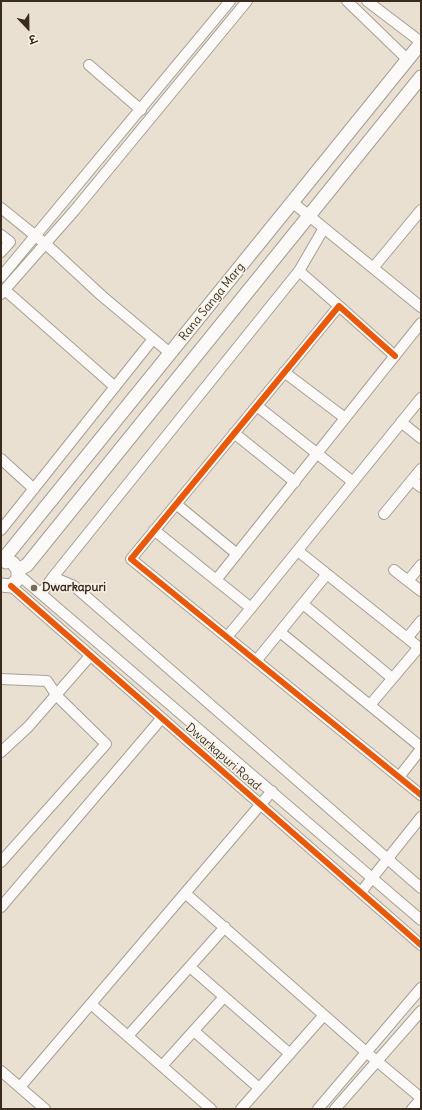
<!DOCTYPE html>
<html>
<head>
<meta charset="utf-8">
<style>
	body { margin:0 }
	#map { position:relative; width:422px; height:1110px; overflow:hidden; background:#e9e0d2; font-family:Delius,"Playpen Sans Deva",sans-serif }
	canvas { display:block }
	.frame { position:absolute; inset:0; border:2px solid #3b2a1e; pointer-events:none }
	.north { position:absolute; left:8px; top:8px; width:40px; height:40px; -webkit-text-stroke:3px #f7f3e8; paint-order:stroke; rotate:158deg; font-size:11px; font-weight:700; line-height:16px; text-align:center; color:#3b2a1e }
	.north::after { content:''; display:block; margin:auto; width:14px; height:18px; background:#3b2a1e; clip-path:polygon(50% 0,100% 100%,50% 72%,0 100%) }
</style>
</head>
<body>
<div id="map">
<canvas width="422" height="1110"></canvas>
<div class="frame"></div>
<div class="north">उ</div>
</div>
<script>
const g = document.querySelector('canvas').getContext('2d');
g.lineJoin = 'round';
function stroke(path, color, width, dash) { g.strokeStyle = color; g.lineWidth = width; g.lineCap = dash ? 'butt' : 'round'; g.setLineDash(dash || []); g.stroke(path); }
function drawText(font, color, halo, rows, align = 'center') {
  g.font = font + ' Delius,sans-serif'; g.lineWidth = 3; g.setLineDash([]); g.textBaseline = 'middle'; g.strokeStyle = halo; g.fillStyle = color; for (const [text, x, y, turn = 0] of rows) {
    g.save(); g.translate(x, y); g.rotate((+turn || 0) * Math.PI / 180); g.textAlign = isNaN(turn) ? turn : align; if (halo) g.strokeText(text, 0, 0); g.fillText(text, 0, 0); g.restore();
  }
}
const minor = new Path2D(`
	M347 1 408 60
	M367 1 421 42
	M89 65 141 110
	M292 202 421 307
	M1 208 48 246 102 296 170 353
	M1 235 10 242 1 252
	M373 268 421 210
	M299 271 339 306
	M1 277 230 1
	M5 290 115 387
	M1 294 74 211 247 1
	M421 323 216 580 251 608 421 398
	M395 356 339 306 131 559 421 795
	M284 372 345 418
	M257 406 353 482
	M401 422 421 438
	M234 433 295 482
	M1 459 34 489
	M412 480 421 487
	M176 504 237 554
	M384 514 421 469
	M1 530 153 339
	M154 530 216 580
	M298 551 421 649
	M421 565 408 581 421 591
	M394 570 408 581
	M19 575 421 920
	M53 577 299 271 324 228
	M11 586 421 945
	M41 594 53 577 74 586 421 888
	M303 604 392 678
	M280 632 421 747
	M227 637 251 608
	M408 637 421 621
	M256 661 327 574
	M1 679 47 681 57 696 106 744 1 862
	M370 705 419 647
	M1 752 28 727 90 656
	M399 777 421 749
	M361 892 421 817
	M185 893 366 1052 421 1098
	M1 907 161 719
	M190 967 290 1054
	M91 1004 211 1109
	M194 1031 259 1088
	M128 1036 225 927
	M162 1066 224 997
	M1 1071 45 1109
	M20 1087 272 791
	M241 1109 324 1015
	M318 1109 421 988
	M335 1109 421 1011
	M412 1109 421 1099`);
const major = new Path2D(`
	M6 562V556L421 43
	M18 570 27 565 421 77
	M1 585 11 586 18 579V570L13 563`);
stroke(minor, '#a69f96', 12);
stroke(major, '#a69f96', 15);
stroke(minor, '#fcfaf8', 10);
stroke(major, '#fcfaf8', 13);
stroke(new Path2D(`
	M395 356 339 306 131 559 421 795
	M11 586 421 945`), '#e8590c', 6);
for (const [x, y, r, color] of [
	[34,588,4,"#786a5d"]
]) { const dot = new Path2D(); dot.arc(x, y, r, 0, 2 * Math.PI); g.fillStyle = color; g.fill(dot); stroke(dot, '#f7f3e8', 1.5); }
drawText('12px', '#3b2a1e', '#f7f3e8', [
	["Rana Sanga Marg",212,302,-51],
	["Dwarkapuri Road",223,757,41]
]);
drawText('bold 12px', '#3b2a1e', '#f7f3e8', [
	["Dwarkapuri",42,588]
], 'left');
</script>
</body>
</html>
